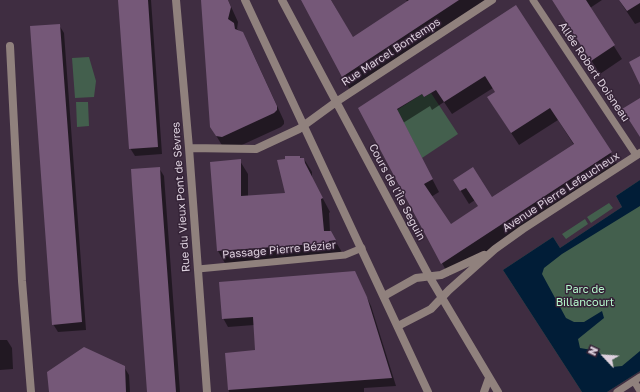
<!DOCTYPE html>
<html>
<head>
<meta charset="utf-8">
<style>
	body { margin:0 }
	#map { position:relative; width:640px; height:392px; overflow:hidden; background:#3f2d41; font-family:"Golos Text",sans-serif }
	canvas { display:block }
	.north { position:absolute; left:584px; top:336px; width:40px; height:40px; -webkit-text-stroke:3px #352337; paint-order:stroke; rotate:295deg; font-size:11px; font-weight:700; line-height:16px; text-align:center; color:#ddd1de }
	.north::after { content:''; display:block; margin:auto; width:14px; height:18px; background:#ddd1de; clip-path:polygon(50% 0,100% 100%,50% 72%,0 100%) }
</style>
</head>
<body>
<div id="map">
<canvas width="640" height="392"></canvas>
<div class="north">N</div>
</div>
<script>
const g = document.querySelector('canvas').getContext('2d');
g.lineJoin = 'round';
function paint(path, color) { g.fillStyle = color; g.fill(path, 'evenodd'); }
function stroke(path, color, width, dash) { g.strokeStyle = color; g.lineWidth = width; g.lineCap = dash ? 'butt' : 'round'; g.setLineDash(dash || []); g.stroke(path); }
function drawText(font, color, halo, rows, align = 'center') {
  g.font = font + ' "Golos Text",sans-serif'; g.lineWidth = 3; g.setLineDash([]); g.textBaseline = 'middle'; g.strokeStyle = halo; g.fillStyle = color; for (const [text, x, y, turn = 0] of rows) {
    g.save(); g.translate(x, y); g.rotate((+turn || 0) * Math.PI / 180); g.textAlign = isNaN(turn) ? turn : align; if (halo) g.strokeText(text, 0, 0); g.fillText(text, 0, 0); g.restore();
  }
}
paint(new Path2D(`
	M89 57 96 81 94 97 75 98 72 58Z
	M431 93 458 134 422 158 397 110 422 94 424 97Z
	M76 102H88L89 126 77 127Z
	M640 180V371L607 392H582L503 270 553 237 560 248 622 207 616 196Z
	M609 203 613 208 591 223 587 217Z
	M585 219 588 224 566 239 562 234Z`), '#435f4d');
paint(new Path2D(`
	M640 180V206L562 254 544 268 542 274 566 318 574 322H584L602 311 604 318 578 339 580 348 598 351 612 367 622 366 640 351V371L607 392H582L503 270 553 237 560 248 622 207 616 196Z`), '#011d37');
paint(new Path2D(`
	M119 0H151L162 154 135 156 130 148Z
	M202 0H228L238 22 237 29 242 33 250 47 284 121V124L281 127 231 150 223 147 211 127Z
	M302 0H331L353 38 408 2 406 0H489L350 90Z
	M552 0H602L590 8 622 59 600 74Z
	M619 0H640V22L635 24Z
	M516 6 618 165 449 276 359 108ZM493 88 496 92V110L519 145 558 120 574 145 492 198 454 180 469 204 475 200 479 207 450 226 431 197 439 192 403 123 430 106 432 110 444 102 452 114Z
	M59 25 64 33 86 330 58 332 53 324Z
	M300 157 301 159H304L312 172V178L330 212 329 213 330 232 343 254 226 265 218 251 211 163 240 161 248 174V197L287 194Z
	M159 168 164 176 180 392H148Z
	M359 281 371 306 396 386 364 388V392H229L226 354 256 351 254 325 228 327 223 318Z
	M0 340H7L12 348 13 369 0 370Z
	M124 367 129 375 130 392H50Z`), '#0007');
paint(new Path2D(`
	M118 0H148L158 147 129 149Z
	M201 0H228L231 7 228 19 234 23 235 29 243 32 277 106V110L274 113 222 137 216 136 210 127Z
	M301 0H331L353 37 409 0H459L342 77Z
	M552 0H586L615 45 591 61Z
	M619 0H640V3L627 11Z
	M516 5 612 152 441 264 358 108ZM485 76 495 92 487 97 511 133 550 108 574 144 492 197 473 167 453 180 460 191 466 188 478 206 451 224 424 184 433 179 397 109 422 94 424 97 436 90 444 102Z
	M60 24 82 322 52 325 30 26Z
	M640 56V85L629 62Z
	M640 98V137L622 109Z
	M285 156H300V158H304L305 163 323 198 321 199 324 231H331L336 240 329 241V243L217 251 210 162 241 159V196L285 193 277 160 285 159Z
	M160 167 161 186 176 392H147L132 185 131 169Z
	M355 271 367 297 392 378 228 390 225 353 255 350 253 317 222 319 219 282Z
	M84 347 125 366 126 392H49L47 372Z`), '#755878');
stroke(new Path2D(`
	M533 0 636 155
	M198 269 345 255 362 248
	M634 381 640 391
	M617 392 640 377`), '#90817d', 7);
stroke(new Path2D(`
	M176 0 189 148 207 392
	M245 0 428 392
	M282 0 429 276 498 392
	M10 46 22 281 31 392
	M189 148 256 149 299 129 336 102 492 0
	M384 296 416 278 441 275 484 255
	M398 326 431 309 449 290 495 249 523 229 640 153
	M484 392 489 378`), '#90817d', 8);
drawText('11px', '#ddd1de', '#352337', [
	["Rue Marcel Bontemps",391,52,-33],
	["Allée Robert Doisneau",594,72,56],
	["Cours de l'Île Seguin",397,192,62],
	["Avenue Pierre Lefaucheux",561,192,-33],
	["Rue du Vieux Pont de Sèvres",181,197,-94],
	["Passage Pierre Bézier",279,250,-5]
]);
drawText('11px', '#b4f7cb', '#352337', [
	["Parc de",585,290],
	["Billancourt",585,303]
]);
</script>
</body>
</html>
